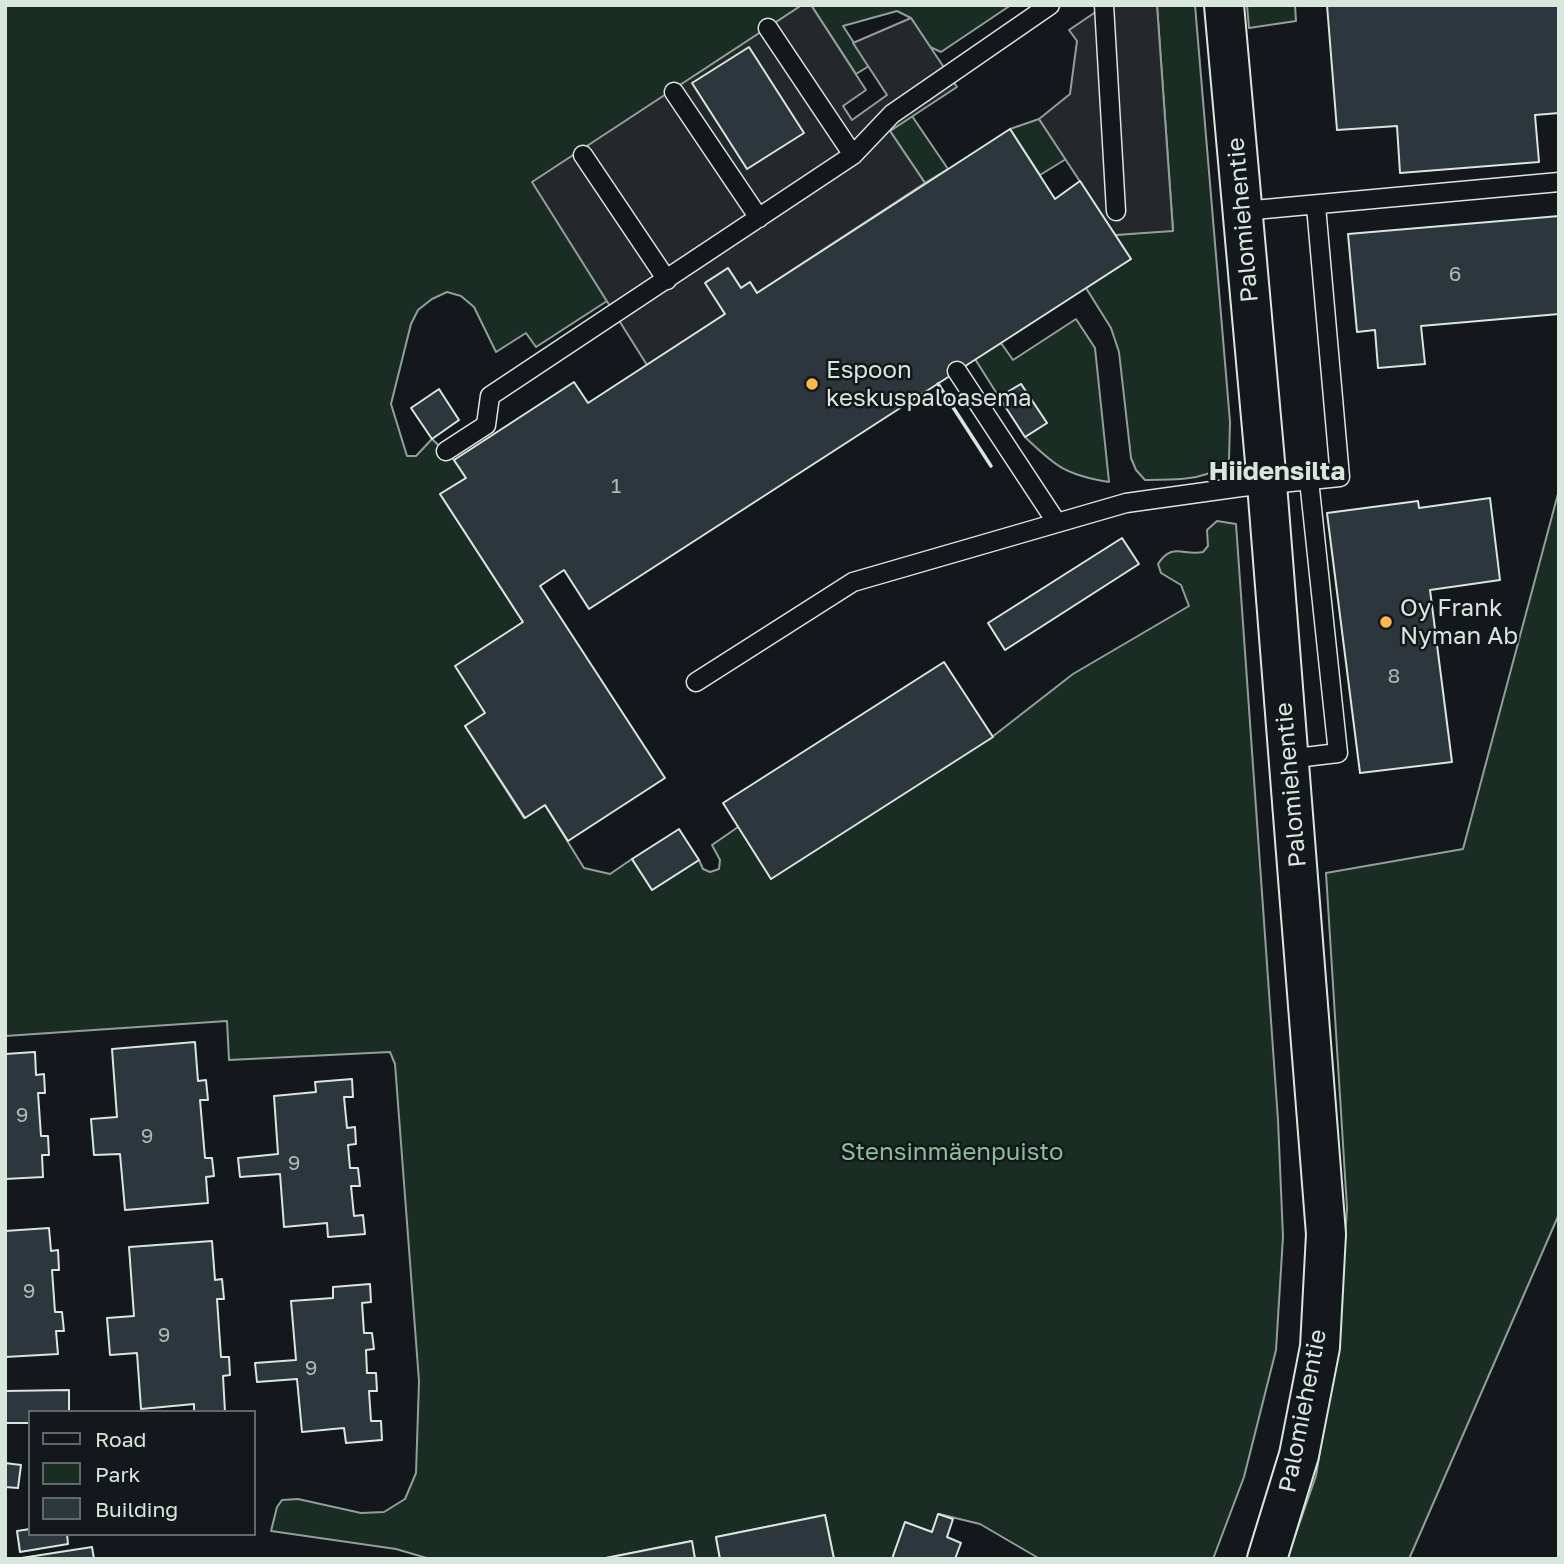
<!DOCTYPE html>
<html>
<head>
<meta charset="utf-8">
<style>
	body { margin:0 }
	#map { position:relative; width:1564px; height:1564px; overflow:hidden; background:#14181c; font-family:"Golos Text",sans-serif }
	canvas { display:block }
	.frame { position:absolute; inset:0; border:7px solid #d8e6dc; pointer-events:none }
	.legend { position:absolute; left:28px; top:1410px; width:228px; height:126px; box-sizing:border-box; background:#14181c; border:2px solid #626a69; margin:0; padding:9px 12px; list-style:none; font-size:21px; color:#d8e6dc }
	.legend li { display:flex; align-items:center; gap:14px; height:35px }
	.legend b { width:35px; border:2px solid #626a69 }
</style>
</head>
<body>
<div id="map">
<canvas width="1564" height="1564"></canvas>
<div class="frame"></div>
<ul class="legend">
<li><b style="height:9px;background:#14181c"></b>Road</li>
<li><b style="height:19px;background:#1a2d24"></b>Park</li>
<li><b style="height:19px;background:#2c363c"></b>Building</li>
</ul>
</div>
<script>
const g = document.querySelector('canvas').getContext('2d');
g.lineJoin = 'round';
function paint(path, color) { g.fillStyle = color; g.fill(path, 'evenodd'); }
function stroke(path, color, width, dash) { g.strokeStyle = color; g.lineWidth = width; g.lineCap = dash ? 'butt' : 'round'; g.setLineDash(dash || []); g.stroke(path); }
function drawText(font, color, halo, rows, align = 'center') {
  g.font = font + ' "Golos Text",sans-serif'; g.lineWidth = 5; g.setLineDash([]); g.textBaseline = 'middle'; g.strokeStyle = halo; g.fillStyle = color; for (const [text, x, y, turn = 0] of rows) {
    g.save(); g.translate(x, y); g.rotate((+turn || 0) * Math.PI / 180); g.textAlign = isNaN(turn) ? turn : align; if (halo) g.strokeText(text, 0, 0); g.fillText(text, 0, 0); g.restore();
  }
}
const green = new Path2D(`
	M5 5H802L533 182 607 301 536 347 526 333 496 352 474 307 461 296 447 292 432 299 418 310 411 324 391 404 407 456H416L432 439 454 460 466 478 440 494 523 622 485 713 465 726 524 818 545 805 584 868 610 874 632 859 652 890 699 860 703 869 710 872 719 869 720 860 712 845 738 827 992 737 1073 674 1189 606 1181 585 1161 573 1158 564C1172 542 1183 556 1203 552L1208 546 1207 530 1217 521 1236 524 1278 1120 1283 1237 1276 1350 1244 1477 1213 1559H1040L980 1524 939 1514 932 1532 905 1523 892 1559H834L825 1515 716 1537 720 1559H695L691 1541 601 1559H430L396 1549 271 1531 277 1507 282 1500 298 1499 361 1513 384 1512 405 1499 416 1473 419 1381 395 1064 390 1052 229 1060 227 1021 5 1036Z
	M811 5H1011L941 52 930 47 911 18 897 11 843 26 869 66 856 74Z
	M1157 5H1195L1230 422 1229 460C1206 483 1175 479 1145 480L1136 470 1131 458 1119 352 1111 328 1086 288 1131 259 1115 235 1173 230Z
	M1247 5H1295L1296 21 1249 28Z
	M912 116 948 169 925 183 890 131Z
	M1039 119 1066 159 1040 175 1010 129Z
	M1076 319 1095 348 1109 482C1066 475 1056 467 1025 437L1047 423 1021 384 999 397 975 359 1001 343 1013 360Z
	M1559 490V1214L1409 1559H1287L1316 1476 1339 1329 1347 1208 1326 873 1463 849Z`);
paint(green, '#1a2d24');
stroke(green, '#939e99', 2);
const parking = new Path2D(`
	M802 5H811L866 90 843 106 852 120 887 95 853 43 911 18 957 87 890 131 925 183 757 293 750 282 741 288 728 268 706 282 725 314 647 365 532 182Z
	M1106 5H1157L1173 231 1115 235 1039 119 1070 94 1077 41 1069 30Z`);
paint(parking, '#24282b');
stroke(parking, '#939e99', 2);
const building = new Path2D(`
	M1327 5H1559V113L1535 115 1539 162 1400 173 1397 126 1337 130Z
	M749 47 804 133 747 169 692 83Z
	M1010 129 1055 199 1080 181 1131 259 589 609 564 570 540 586 665 778 568 841 545 805 525 818 465 726 485 713 455 666 523 622 440 494 466 478 454 460 574 382 588 403 725 314 705 283 728 268 741 288 750 282 757 293Z
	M1559 216V314L1421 326 1425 364 1378 368 1375 330 1357 332 1348 234Z
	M1021 384 1047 423 1025 437 999 397Z
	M439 389 459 420 432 439 411 408Z
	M1490 498 1500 580 1430 590 1452 762 1360 773 1327 513 1418 501 1419 508Z
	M1122 538 1139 564 1005 650 988 623Z
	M944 662 993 737 771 879 723 803Z
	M679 829 699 860 652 890 632 859Z
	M195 1042 198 1081 206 1080 208 1100H200L205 1158H212L214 1176 206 1177 208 1203 125 1210 120 1154 94 1155 91 1119 117 1117 112 1049Z
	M35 1052 36 1075 44 1074 45 1093H38L41 1136H48L49 1155H42L43 1177 5 1179V1054Z
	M352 1079 353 1097H344L347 1128 355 1127 356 1144 348 1145 350 1168H358L360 1186H351L354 1216 363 1215 365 1234 328 1237 327 1223 284 1227 280 1174 240 1177 238 1158 278 1154 274 1096 316 1092 315 1082Z
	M49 1228 51 1251 58 1250 59 1270H52L55 1312H62L64 1331H56L58 1354 5 1357V1231Z
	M212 1241 215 1280 222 1279 224 1299H217L221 1357H229L230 1375 223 1376 225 1412H194V1404L141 1409 137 1353 110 1355 107 1318 134 1316 129 1247Z
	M370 1284 371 1302 362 1303 364 1333H372L374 1349 366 1350 367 1373H376L377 1391H369L371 1421H381L382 1440 346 1443 344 1428 302 1432 297 1379 257 1382 255 1363 296 1360 291 1301 333 1298V1287Z
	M69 1390V1412H30V1423H5V1391Z
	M5 1463 21 1465 18 1488 5 1487Z
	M938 1514 953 1519 947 1537 961 1543 955 1559H892L905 1522 932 1532Z
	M825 1515 834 1559H720L716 1537Z
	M30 1529V1534H67L68 1544 20 1552 17 1531Z
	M692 1541 695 1559H601Z
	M92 1547 94 1559H15Z`);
paint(building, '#2c363c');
stroke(building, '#d8e6dc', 2);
const lane = new Path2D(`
	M1104 5 1116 211
	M768 28 853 155
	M674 92 759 218
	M583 155 667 280
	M1243 211 1559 182
	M957 371 1057 523
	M446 451 486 425 490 396 853 155 892 114 1050 5
	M696 682 853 582 1126 503 1241 487 1340 477 1316 206
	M1288 759 1338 753 1309 480`);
const secondary = new Path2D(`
	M1224 5 1267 484 1326 1234 1320 1347 1299 1455 1267 1559`);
stroke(lane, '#d8e6dc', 21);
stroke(secondary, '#d8e6dc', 42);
stroke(lane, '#14181c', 18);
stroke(secondary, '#14181c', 38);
stroke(new Path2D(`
	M938 384 991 466`), '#d8e6dc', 3.5);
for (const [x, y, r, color] of [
	[812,384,7,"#ffb74d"],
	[1386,622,7,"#ffb74d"]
]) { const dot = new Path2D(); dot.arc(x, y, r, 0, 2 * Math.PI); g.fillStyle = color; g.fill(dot); stroke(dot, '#14181c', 2.5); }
drawText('21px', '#adbab4', null, [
	["6",1455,274],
	["1",616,486],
	["8",1394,676],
	["9",22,1115],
	["9",147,1136],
	["9",294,1163],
	["9",29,1291],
	["9",164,1335],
	["9",311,1368]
]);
drawText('24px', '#d8e6dc', '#14181c', [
	["Palomiehentie",1243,220,-95],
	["Palomiehentie",1291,785,-95],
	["Palomiehentie",1303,1411,-79]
]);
drawText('24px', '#d8e6dc', '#14181c', [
	["Espoon",826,370],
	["keskuspaloasema",826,398],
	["Oy Frank",1400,608],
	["Nyman Ab",1400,636]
], 'left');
drawText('24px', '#8ac095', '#14181c', [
	["Stensinmäenpuisto",952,1152]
]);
drawText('bold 26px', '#d8e6dc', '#14181c', [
	["Hiidensilta",1277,472]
]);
</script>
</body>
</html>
